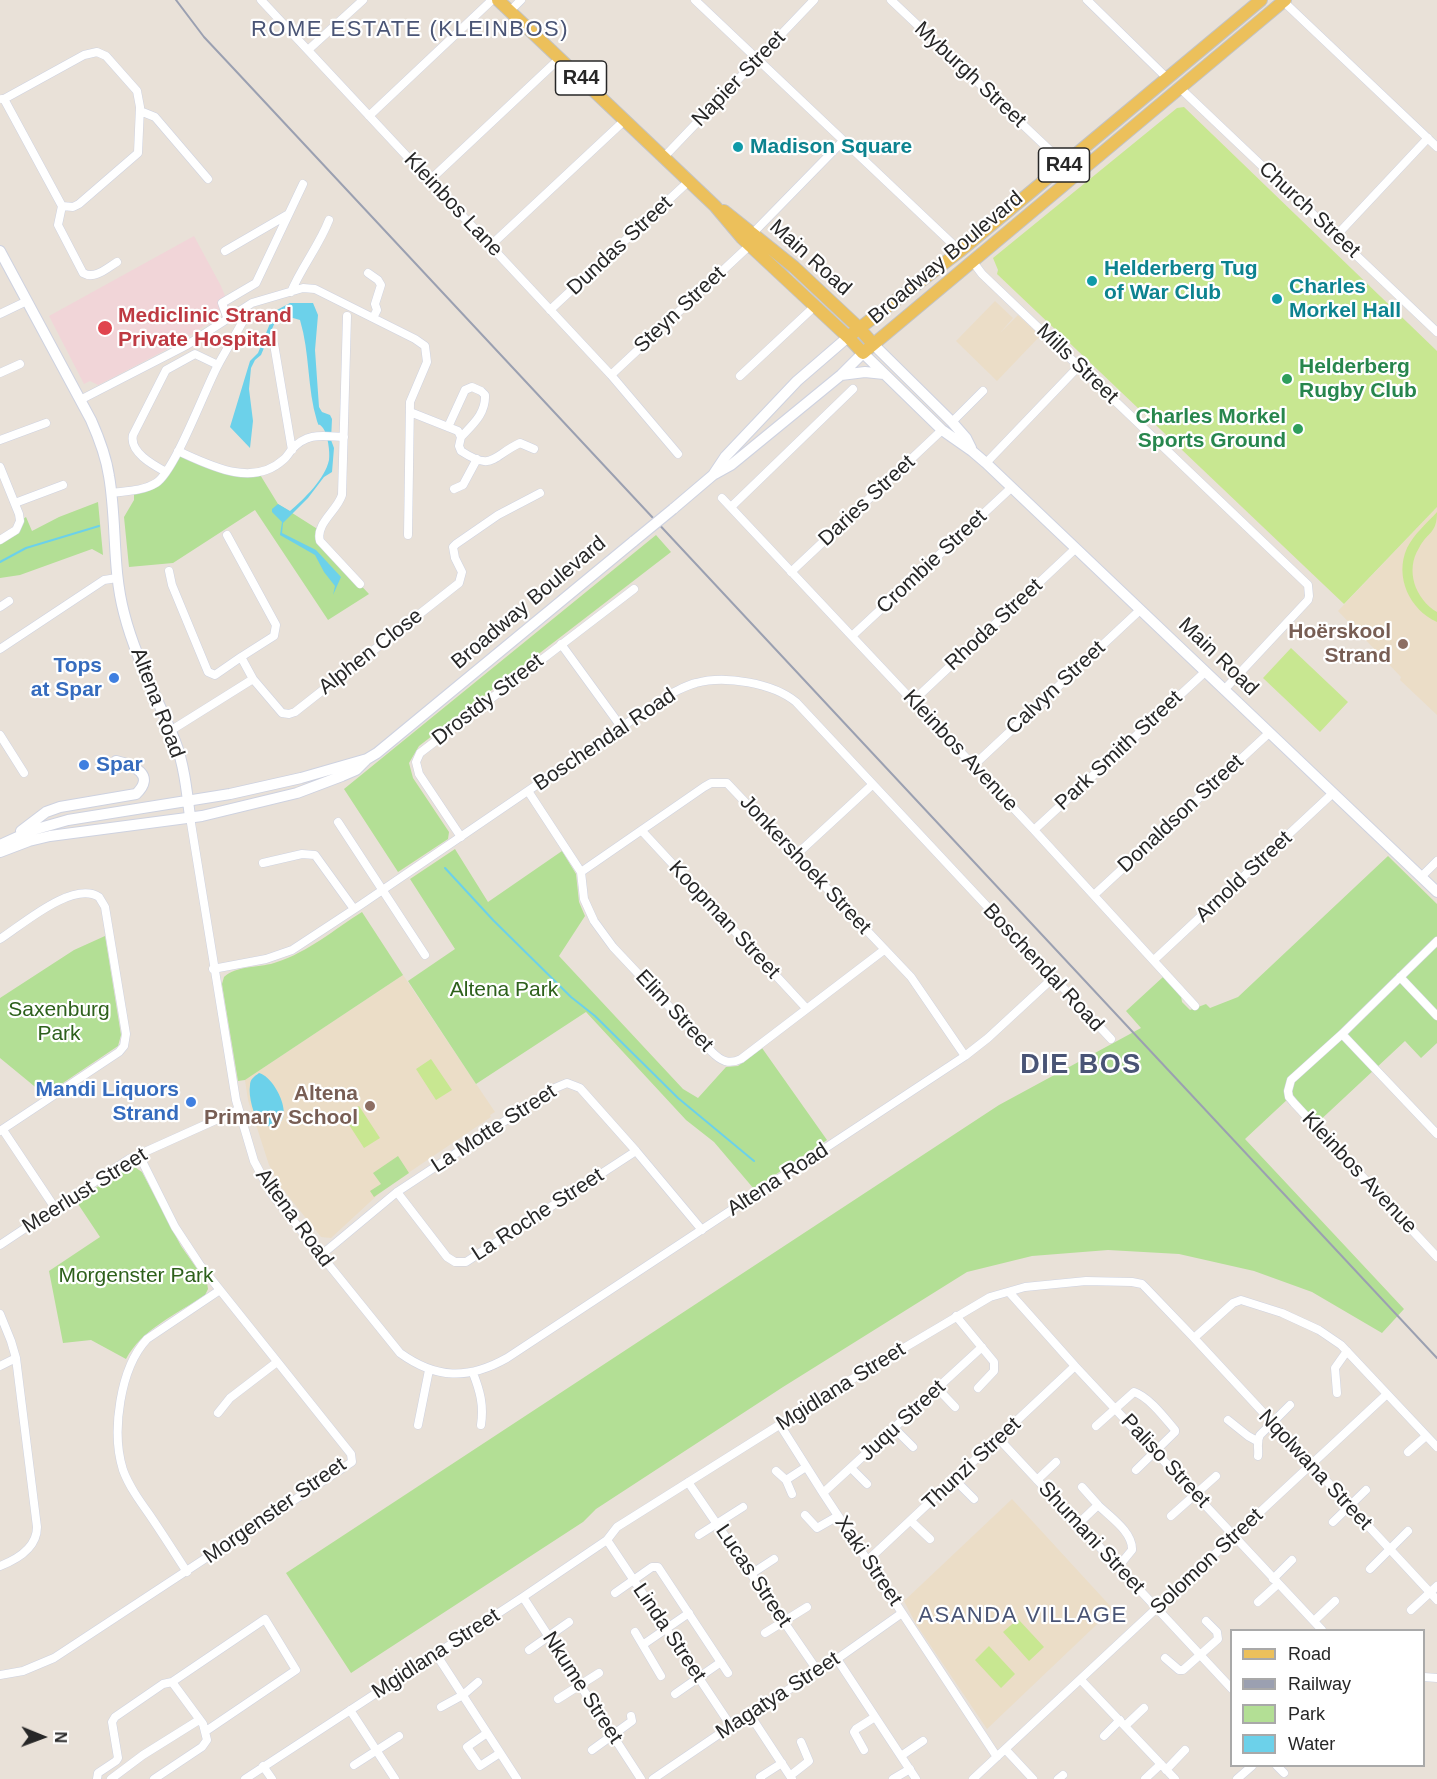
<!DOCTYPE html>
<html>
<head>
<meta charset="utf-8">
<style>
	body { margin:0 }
	#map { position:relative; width:1437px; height:1779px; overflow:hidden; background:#e9e1d8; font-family:Helvetica,sans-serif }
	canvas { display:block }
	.legend { position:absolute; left:1230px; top:1629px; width:195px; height:138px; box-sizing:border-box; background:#fff; border:2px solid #a9a9a9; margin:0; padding:8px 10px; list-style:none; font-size:18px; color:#272727 }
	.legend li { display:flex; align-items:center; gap:12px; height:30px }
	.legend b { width:30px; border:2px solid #a9a9a9 }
	.north { position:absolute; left:12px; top:1707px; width:60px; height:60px; -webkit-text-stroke:4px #fff; paint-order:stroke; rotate:91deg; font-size:16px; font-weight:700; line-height:24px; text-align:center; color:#272727 }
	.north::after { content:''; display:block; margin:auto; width:21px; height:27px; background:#272727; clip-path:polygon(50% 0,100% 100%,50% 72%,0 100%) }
</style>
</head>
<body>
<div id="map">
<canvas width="1437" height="1779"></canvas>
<ul class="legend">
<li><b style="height:8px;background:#ecc05b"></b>Road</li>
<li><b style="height:8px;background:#9ba0b1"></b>Railway</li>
<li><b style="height:16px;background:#b3df95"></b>Park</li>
<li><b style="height:16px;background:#6cd1ea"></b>Water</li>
</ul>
<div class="north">N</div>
</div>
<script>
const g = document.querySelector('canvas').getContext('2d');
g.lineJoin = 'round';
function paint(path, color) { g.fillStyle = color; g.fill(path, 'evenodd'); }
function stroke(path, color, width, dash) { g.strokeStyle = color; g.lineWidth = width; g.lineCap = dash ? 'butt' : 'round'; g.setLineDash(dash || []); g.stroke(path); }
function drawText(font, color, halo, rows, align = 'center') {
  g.font = font + ' Helvetica,sans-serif'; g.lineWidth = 4.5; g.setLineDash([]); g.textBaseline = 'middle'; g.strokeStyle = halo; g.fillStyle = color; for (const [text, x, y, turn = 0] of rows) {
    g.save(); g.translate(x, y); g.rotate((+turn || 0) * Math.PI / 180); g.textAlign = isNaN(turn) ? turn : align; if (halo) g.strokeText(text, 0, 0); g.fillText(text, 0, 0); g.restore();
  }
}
paint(new Path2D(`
	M995 301 1013 318 1000 333 1018 315 1040 336 997 381 956 341Z
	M1437 507V715L1400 680 1401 677 1338 611Z
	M403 975 495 1112 490 1115 491 1117 383 1190 331 1238 321 1237 281 1187 269 1165 248 1100 245 1080Z
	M1012 1499 1113 1609 987 1729 916 1624 904 1601Z`), '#ebddc7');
paint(new Path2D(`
	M194 236 221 286 230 308 179 343 112 378 98 385 90 381 84 384 49 316Z`), '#f1d5d8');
paint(new Path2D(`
	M178 451 227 471 259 473 278 504 319 530V541L369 594 328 620 255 510 173 563 129 567 124 517 134 500V491L157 483Z
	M98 502 103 555 92 549 20 575 0 578V544L19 533 23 519 26 517 32 531 59 517Z
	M656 535 671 552 419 746 409 763 413 778 449 832 448 839 398 872 344 789Z
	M455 849 488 902 562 851 576 874 579 902 585 916 559 956 683 1089 698 1098 726 1067 738 1066 762 1048 827 1140 754 1189 714 1142 686 1120 586 1012 476 1084 408 981 455 949 410 879Z
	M1388 856 1437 904V1043L1421 1058 1405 1041 1315 1125 1289 1098 1245 1139 1404 1309 1382 1333 1312 1292 1254 1271 1179 1254 1108 1250 1032 1256 967 1272 783 1387 596 1509 583 1522 351 1673 286 1573 999 1105 1141 1028 1126 1011 1163 977 1181 996 1182 1002 1190 1010 1206 1004 1210 1008 1238 997Z
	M362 912 403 975 245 1080 238 1081 222 984 224 977C236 965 262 968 277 962 308 952 335 929 362 912Z
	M105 936 121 1035 118 1046 45 1095 0 1058V998L74 950Z
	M398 1156 409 1173 374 1197 370 1191 381 1184 373 1173Z
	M133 1166 142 1172 181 1246 207 1283 208 1289 205 1295C177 1314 142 1329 126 1359L91 1340 63 1343 49 1271 100 1237 76 1201 127 1167Z`), '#b3df95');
paint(new Path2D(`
	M1184 107 1437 351V507L1344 604 997 274 998 270 993 258 1177 108Z
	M1437 512C1437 534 1428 531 1419 548 1405 570 1415 599 1437 612V622C1410 610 1394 577 1407 548 1414 534 1427 523 1437 512Z
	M1291 648 1348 702 1320 732 1263 678Z
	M431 1059 452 1090 436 1100 416 1069Z
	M359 1106 380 1138 364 1148 344 1117Z
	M1018 1619 1044 1647 1029 1661 1003 1632Z
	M989 1646 1015 1674 1001 1688 975 1660Z`), '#c8e791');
paint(new Path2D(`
	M290 303H313L318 315 315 350 319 407 322 412 330 415 332 419 331 440 334 448 332 472 324 477 308 498 283 523 282 533 316 550 341 577 333 595 335 586 324 572 315 555 280 535 282 522 272 512V509L278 504 290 511C304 499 325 479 329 460 330 452 328 435 323 428 317 421 320 429 317 421 307 388 310 353 300 320L293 318 275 322 261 355 255 360 251 368 249 389 253 421 250 448 230 427 250 361 258 353 275 311Z
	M259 1073C277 1077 304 1135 260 1125 254 1116 248 1097 250 1085 250 1079 255 1076 259 1073Z`), '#6cd1ea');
stroke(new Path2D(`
	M0 562 26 548 99 526
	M445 868 493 920 571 997 595 1016 678 1098 754 1161`), '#6cd1ea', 2);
const street = new Path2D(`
	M261 0 611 375 678 454
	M695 0 960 251
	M891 0 1076 175
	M1087 0 1168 79
	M1284 2 1437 147
	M510 11 521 0
	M308 50 363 0
	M1180 88 1437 332
	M2 99H4L62 206
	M4 99 84 55 97 52 106 56 137 91 140 107 138 153 79 204 73 207 62 206
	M140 111 155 117 208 179
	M369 116 492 0
	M664 157 814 0
	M430 180 560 58
	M62 206 58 225 83 273C95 280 107 268 117 262
	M753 233 843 141
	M1336 236 1428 138
	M490 246 625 120
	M225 251 287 215
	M973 262 982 274 1308 585 1309 596 1308 600 1224 690
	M368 273 378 280 381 285 375 304 377 310 373 318
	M291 292C302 266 319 246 329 220
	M550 310 689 181
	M0 314 27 301
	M347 316 342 495C337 511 315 524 320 541L360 584
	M227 317 222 303 256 283 303 184
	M274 344 292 450
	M0 373 20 364
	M611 375 749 246
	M740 376 815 306
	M80 400 187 345 252 303 303 288 315 289 415 339 425 346 427 362 410 402 408 535
	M410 412 458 431 461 437 459 446 461 451C493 472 492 456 520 443L534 449
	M952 422 983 391
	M448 427 465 390 472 387 481 391 485 395C486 414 472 425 461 437
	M0 440 46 423
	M178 451C209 465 252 488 283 460 287 457 289 453 292 449 308 432 322 436 344 437
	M986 463 1079 366
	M0 467 19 514 20 521 16 530 0 540
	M166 472C153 465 129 452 133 435L166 370 195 354 218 365
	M454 489 463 485 477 459
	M111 493C126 491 143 491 156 483 175 471 205 389 218 365 226 350 235 336 243 321
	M722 498 1034 830 1195 1006
	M15 503 63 485
	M731 507 853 389
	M227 535 276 625 274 636 241 657 253 679
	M169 571 172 585 208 672 215 675 241 657
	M791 572 942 430
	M0 607 9 601
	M852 636 1011 488
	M561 644 622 728
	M0 649 104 580 117 578
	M913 701 1075 549
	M170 731 253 679 282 713 289 714 295 712 459 583 462 572 455 558 453 547 456 544 498 515 540 493
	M0 735 24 773
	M973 766 1140 610
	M528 791 581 872 584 899 594 921 613 947 712 1052C721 1061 729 1065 741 1059L884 950
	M190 817 236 1100 254 1161 271 1193 400 1353C436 1379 468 1380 507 1358L965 1056 988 1038 1053 978
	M338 822 425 955
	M1034 830 1205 672
	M642 831 806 1008
	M461 837 419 774 416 762 420 753 634 589
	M796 855 872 785
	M263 863 302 854 315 855 354 909
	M581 872 704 787 711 783H727L911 977 965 1056
	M1421 877 1437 861
	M1094 895 1269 733
	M0 939C22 925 73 880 99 897L105 907 126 1034 124 1046 119 1052 0 1131
	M1437 941 1342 1034 1291 1080 1288 1091 1289 1097 1294 1103 1437 1257
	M1154 960 1333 793
	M213 969 266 959 292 950 362 904 670 694C679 690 687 685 696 683 725 675 773 683 796 702L1111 1039
	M1400 977 1437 1016
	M1342 1034 1437 1134
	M3 1130 55 1208
	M397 1192 447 1257 455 1262H466L636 1151
	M0 1245 129 1159 238 1110
	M320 1256 397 1192 555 1088 567 1083 580 1088 636 1151 702 1230
	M1009 1292 1075 1366 1322 1630
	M0 1314 11 1341 16 1358 37 1527C37 1547 18 1559 0 1566
	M956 1316 994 1362V1371L978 1388
	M1194 1338 1437 1600
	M0 1366 16 1358
	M473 1373C480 1391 484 1405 481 1425
	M938 1389 955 1407
	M1337 1393 1335 1368 1347 1351
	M218 1413 230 1398 277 1362
	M1228 1420 1248 1436 1257 1441
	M418 1425 429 1370
	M780 1425 823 1493 997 1757
	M1096 1426 1134 1392C1149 1397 1164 1417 1175 1430V1432L1136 1470
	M895 1429 913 1447
	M999 1439 1232 1689
	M1408 1452 1426 1436
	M1258 1456C1259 1449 1256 1442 1260 1435L1290 1405
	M851 1468 867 1484
	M776 1471 786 1480 792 1494
	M786 1480 806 1467
	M955 1480 974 1499
	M1037 1480 1056 1462
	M688 1482 817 1670
	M1082 1487 1098 1505
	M823 1493 982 1347
	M805 1515 817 1528 838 1516
	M1171 1516 1216 1476
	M911 1521 930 1539
	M1333 1522 1366 1490
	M1077 1525 1098 1505C1110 1517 1133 1532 1132 1550L1118 1567
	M699 1535 743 1507
	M607 1540 731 1726
	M868 1560 1075 1366
	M1370 1569 1408 1531
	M187 1572C174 1552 162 1533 149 1514 139 1500 129 1486 123 1470 111 1432 120 1368 147 1339L220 1290
	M751 1574 774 1559
	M1273 1579 1292 1560
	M615 1593 652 1567H658L728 1673
	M523 1597 641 1779
	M1258 1602 1278 1584
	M1411 1610 1437 1586
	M1314 1621 1335 1601
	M635 1632 661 1676
	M765 1633 807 1607
	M644 1644 689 1613
	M529 1650 569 1622
	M436 1654 517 1779
	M1165 1658 1179 1670H1183L1218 1639 1217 1632 1206 1621
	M837 1659 916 1779
	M0 1675 23 1671 54 1658 352 1462 351 1454 200 1265 175 1227 139 1155
	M1424 1677 1437 1678
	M1081 1680 1175 1779
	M172 1682 265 1619 296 1670 206 1731
	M675 1694 721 1662
	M558 1699 599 1673
	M441 1707 463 1695 478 1682
	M350 1710 395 1779
	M750 1715 792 1779
	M1125 1726 1144 1708
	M487 1733 467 1747 480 1766 500 1753
	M1104 1736 1120 1720
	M592 1750 632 1721 631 1716
	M864 1750 854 1732 856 1729 875 1717
	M1006 1750 1033 1779
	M901 1756 923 1741
	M354 1765 399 1736
	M263 1766 272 1779
	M1277 1766 1284 1773
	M1166 1770 1185 1750
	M790 1776 809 1761 801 1742
	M97 1779 98 1773 116 1761 118 1758 112 1722 115 1717 163 1684 172 1682 203 1724 207 1740 202 1747 154 1779
	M111 1779 143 1755 199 1720
	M245 1779 523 1597 607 1540 617 1527 865 1371 990 1297 1025 1287 1086 1281 1132 1282 1142 1284 1146 1288 1194 1338 1233 1303 1241 1300 1282 1313 1319 1330 1341 1345 1437 1447
	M653 1779 731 1726 837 1659 902 1613
	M761 1779 760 1777 782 1763
	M893 1779 910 1769
	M973 1779 1387 1394
	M1058 1779 1063 1775
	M1145 1779 1161 1764
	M1237 1779 1252 1766`);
const secondary = new Path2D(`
	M0 251 91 420C99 438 106 456 109 476 117 522 112 568 124 613 135 657 158 699 175 741 184 764 187 792 190 817
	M873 344 952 422 966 438 971 448
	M841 375 865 372 884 374
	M713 475 725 457 797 381 848 337
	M673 509 713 475 731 465 841 375 863 353 942 430 972 451 986 463 1437 892
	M21 831 46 812 60 807 136 794C156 775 134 765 116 761
	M0 845 33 830 68 820 230 794 301 778 367 759
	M0 852 29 841 50 836 202 816 297 793 342 776 356 770 367 759 377 753 634 541`);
const primary = new Path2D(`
	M498 0 715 206 742 238 848 337 863 353 1285 0
	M724 211 794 267 859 328 873 344
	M848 337 960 251 1261 0`);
stroke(street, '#ced2e0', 9);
stroke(secondary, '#ced2e0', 12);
stroke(primary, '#c3c3c3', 14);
stroke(street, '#fff', 8);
stroke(secondary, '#fff', 10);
stroke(primary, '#ecc05b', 12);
stroke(new Path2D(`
	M176 0 204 37 234 69 1437 1358`), '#9ba0b1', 2);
const secondaryBridge = new Path2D(`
	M634 541 673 509`);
stroke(secondaryBridge, '#ced2e0', 12, []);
stroke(secondaryBridge, '#fff', 10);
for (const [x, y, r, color] of [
	[738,147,6,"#0f9aa8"],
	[1092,281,6,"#0f9aa8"],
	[1277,299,6,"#0f9aa8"],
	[105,328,8,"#e0444e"],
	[1287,379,6,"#2e9e5b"],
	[1298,429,6,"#2e9e5b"],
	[1403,644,6,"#8d6e63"],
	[114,678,6,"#3f7fe0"],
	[84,765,6,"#3f7fe0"],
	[191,1102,6,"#3f7fe0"],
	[370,1106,6,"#8d6e63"]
]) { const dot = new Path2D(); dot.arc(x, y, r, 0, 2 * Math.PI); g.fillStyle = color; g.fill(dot); stroke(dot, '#fff', 2); }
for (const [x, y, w] of [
	[581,78,51],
	[1064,165,51]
]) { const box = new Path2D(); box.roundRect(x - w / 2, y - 17, w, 34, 4.5); g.fillStyle = '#fff'; g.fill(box); stroke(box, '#272727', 1.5); }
drawText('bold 20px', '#272727', null, [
	["R44",581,78],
	["R44",1064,165]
]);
drawText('21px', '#272727', '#fff', [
	["Myburgh Street",970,75,43],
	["Napier Street",739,79,-46],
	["Kleinbos Lane",453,205,47],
	["Church Street",1309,210,43],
	["Dundas Street",620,246,-43],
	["Main Road",810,258,42],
	["Broadway Boulevard",946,258,-40],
	["Steyn Street",680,310,-43],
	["Mills Street",1077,364,44],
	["Daries Street",867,501,-43],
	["Crombie Street",932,562,-43],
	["Broadway Boulevard",529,603,-40],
	["Rhoda Street",994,625,-43],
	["Alphen Close",371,652,-38],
	["Main Road",1218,657,44],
	["Calvyn Street",1056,688,-43],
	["Drostdy Street",488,700,-38],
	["Altena Road",157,703,69],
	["Boschendal Road",605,740,-34],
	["Kleinbos Avenue",960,751,47],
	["Park Smith Street",1119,751,-43],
	["Donaldson Street",1181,814,-43],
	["Jonkershoek Street",805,865,47],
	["Arnold Street",1244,877,-43],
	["Koopman Street",724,920,47],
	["Boschendal Road",1043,968,47],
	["Elim Street",674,1011,47],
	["La Motte Street",494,1129,-33],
	["Kleinbos Avenue",1359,1173,47],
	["Altena Road",778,1180,-33],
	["Meerlust Street",85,1191,-32],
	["La Roche Street",538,1215,-33],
	["Altena Road",294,1218,54],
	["Mgidlana Street",841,1387,-32],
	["Juqu Street",903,1421,-43],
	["Paliso Street",1165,1461,47],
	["Thunzi Street",972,1464,-43],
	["Nqolwana Street",1315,1470,47],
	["Morgenster Street",275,1511,-35],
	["Shumani Street",1091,1538,47],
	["Xaki Street",868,1561,56],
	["Solomon Street",1207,1562,-43],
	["Lucas Street",753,1576,56],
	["Linda Street",669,1633,56],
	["Mgidlana Street",436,1654,-33],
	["Nkume Street",582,1688,57],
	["Magatya Street",778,1696,-33]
]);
drawText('bold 21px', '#0d838f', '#fff', [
	["Madison Square",750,147],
	["Helderberg Tug",1104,269],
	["of War Club",1104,293],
	["Charles",1289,287],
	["Morkel Hall",1289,311]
], 'left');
drawText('bold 21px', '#be3a42', '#fff', [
	["Mediclinic Strand",118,316],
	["Private Hospital",118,340]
], 'left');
drawText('bold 21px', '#27864d', '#fff', [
	["Helderberg",1299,367],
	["Rugby Club",1299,391],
	["Charles Morkel",1286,417,"right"],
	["Sports Ground",1286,441,"right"]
], 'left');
drawText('bold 21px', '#785e54', '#fff', [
	["Hoërskool",1391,632],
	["Strand",1391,656],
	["Altena",358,1094],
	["Primary School",358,1118]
], 'right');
drawText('bold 21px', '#366cbe', '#fff', [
	["Tops",102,666],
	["at Spar",102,690],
	["Spar",96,765,"left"],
	["Mandi Liquors",179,1090],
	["Strand",179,1114]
], 'right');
drawText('21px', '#2d601b', '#fff', [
	["Altena Park",504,990],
	["Saxenburg",59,1010],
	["Park",59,1034],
	["Morgenster Park",136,1276]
]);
g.letterSpacing = '1.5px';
drawText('22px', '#495475', '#fff', [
	["ROME ESTATE (KLEINBOS)",410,30],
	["ASANDA VILLAGE",1023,1616]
]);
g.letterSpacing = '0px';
g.letterSpacing = '1.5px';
drawText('bold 27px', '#495475', '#fff', [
	["DIE BOS",1081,1066]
]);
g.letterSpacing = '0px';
</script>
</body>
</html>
